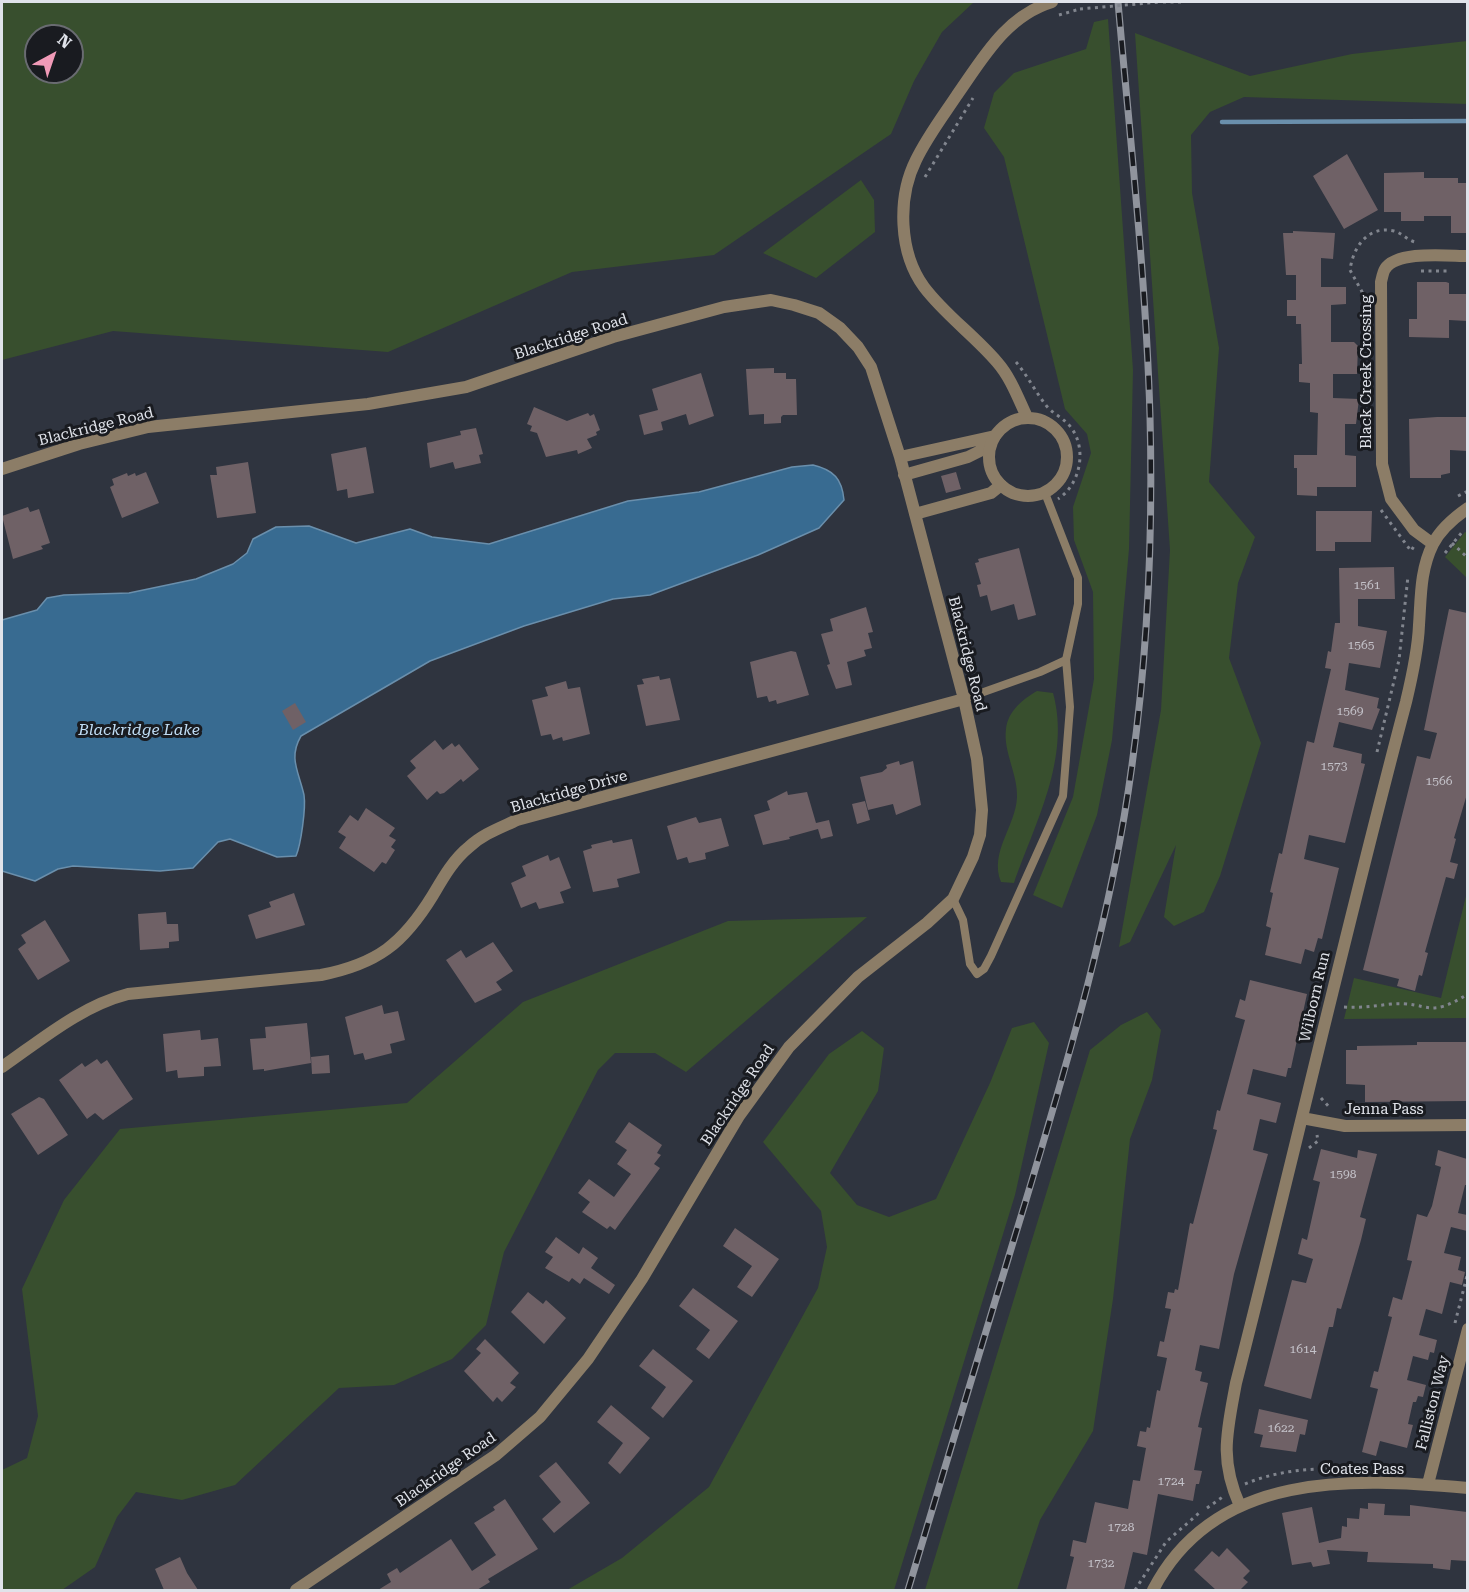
<!DOCTYPE html>
<html>
<head>
<meta charset="utf-8">
<style>
	body { margin:0 }
	#map { position:relative; width:1469px; height:1592px; overflow:hidden; background:#2f343f; font-family:"Roboto Serif",serif }
	canvas { display:block }
	.frame { position:absolute; inset:0; border:3px solid #e0e3ea; pointer-events:none }
	.north { position:absolute; left:24px; top:24px; width:60px; height:60px; box-sizing:border-box; background:#191b20; border:2px solid #696b71; border-radius:50%; rotate:40deg; font-size:16px; font-weight:700; line-height:24px; text-align:center; color:#e0e3ea }
	.north::after { content:''; display:block; margin:auto; width:21px; height:27px; background:#f09ab7; clip-path:polygon(50% 0,100% 100%,50% 72%,0 100%) }
</style>
</head>
<body>
<div id="map">
<canvas width="1469" height="1592"></canvas>
<div class="frame"></div>
<div class="north">N</div>
</div>
<script>
const g = document.querySelector('canvas').getContext('2d');
g.lineJoin = 'round';
function paint(path, color) { g.fillStyle = color; g.fill(path, 'evenodd'); }
function stroke(path, color, width, dash) { g.strokeStyle = color; g.lineWidth = width; g.lineCap = dash ? 'butt' : 'round'; g.setLineDash(dash || []); g.stroke(path); }
function drawText(font, color, halo, rows, align = 'center') {
  g.font = font + ' "Roboto Serif",serif'; g.lineWidth = 6; g.setLineDash([]); g.textBaseline = 'middle'; g.strokeStyle = halo; g.fillStyle = color; for (const [text, x, y, turn = 0] of rows) {
    g.save(); g.translate(x, y); g.rotate((+turn || 0) * Math.PI / 180); g.textAlign = isNaN(turn) ? turn : align; if (halo) g.strokeText(text, 0, 0); g.fillText(text, 0, 0); g.restore();
  }
}
paint(new Path2D(`
	M2 2H974L942 32 914 81 891 134 714 255 572 272 388 352 113 331 2 360ZM36 36H72V72H36Z
	M1108 19 1133 370 1129 549 1112 740 1097 815 1062 908 1033 895 1073 797 1094 679 1093 592 1074 540 1073 507 1091 453 1087 434 1065 409 1004 157 984 128 994 93 1014 73 1086 49 1094 22Z
	M1135 33 1250 76 1352 54 1467 41 1468 104 1244 97 1210 112 1191 135 1192 193 1219 348 1209 482 1255 537 1238 583 1229 658 1261 743 1220 876 1204 912 1174 926 1164 917 1176 845 1130 942 1119 947 1161 710 1170 550Z
	M861 180 874 200 875 232 816 278 763 253Z
	M1465 532 1468 533 1467 578 1445 557Z
	M1037 691 1053 693C1071 758 1035 823 1014 883L1001 882C989 852 1016 826 1017 797 1018 774 1003 752 1006 729 1008 711 1023 699 1037 691Z
	M1467 892V1018L1344 1019 1354 978 1441 998Z
	M867 917 686 1072 655 1053H615L598 1070 504 1252 486 1325 452 1359 394 1385 339 1388 235 1485 182 1500 136 1492 117 1517 95 1567 62 1590H2V1470L27 1458 38 1416 22 1289 64 1200 120 1129 407 1103 523 1002 728 921Z
	M1147 1012 1161 1030 1152 1080 1130 1139 1113 1299 1093 1431 1040 1520 1017 1590H925L1090 1050 1121 1025Z
	M1034 1022 1049 1043 1015 1195 894 1590H567L622 1558 709 1487 818 1288 827 1247 821 1211 763 1142 829 1054 862 1031 884 1048 878 1091 830 1173 857 1205 889 1217 936 1199 990 1083 1012 1028Z`), '#384f2e');
const water = new Path2D(`
	M813 465C834 470 842 479 844 500L819 528 758 555 650 595 613 599 524 626 430 661 301 736C288 758 299 772 304 795 306 808 301 844 296 856L277 857 230 839 218 842 193 868 160 871 73 866 58 869 35 881 2 871V620L37 610 47 598 64 595 129 593 196 579 233 564 247 553 253 539 276 527 309 526 356 543 410 529 432 537 489 544 628 501 699 492 792 467Z`);
paint(water, '#386b91');
stroke(water, '#6a8fac', 1.5);
stroke(new Path2D(`
	M1222 122 1468 121`), '#6a8fac', 4.5);
paint(new Path2D(`
	M1347 154 1378 210 1344 229 1313 176Z
	M1424 172V178H1458V183H1467V233H1451V216H1424V221H1401V212H1384V173Z
	M1293 231 1335 233 1333 259 1321 258V287H1346V304L1331 305V342H1354L1358 346 1357 374H1333V398L1359 399 1356 424H1345V455L1356 456V487H1317V496L1297 495V468H1294V455H1317L1318 413 1310 412V383L1299 382V364H1302L1301 324H1296V316H1287V300H1296V275H1286L1283 233H1293Z
	M1417 282H1446L1449 283V294H1467V321L1449 320V338L1409 337V319H1417Z
	M774 368V373H786V379H796L797 415H783L781 417V423L764 424V414L749 415 746 369Z
	M701 373 714 416 689 425 686 414 661 422 663 430 644 435 639 415 658 410 652 389Z
	M534 407 567 421 588 413 590 416 594 414 600 430 596 432 597 435 587 439 592 448 578 454 577 450 546 457 537 433 530 431 532 426 527 424Z
	M1437 417H1467V451L1450 450V473L1441 475V478H1410L1409 419Z
	M476 428 483 454 479 455 481 463 455 469 453 462 430 468 427 443 461 435 460 431Z
	M366 447 374 493 348 498 347 489 337 491 331 454Z
	M248 462 256 513 217 518 210 475H217L216 467Z
	M146 472 159 503 122 518 110 487 114 485 112 479 127 473 128 476 135 473 136 476Z
	M956 472 961 489 946 493 941 476Z
	M28 507 30 512 39 509 50 543 41 546 43 549 13 559 2 516Z
	M1316 511H1372L1371 542H1335V551H1316Z
	M1019 548 1036 615 1018 620 1014 604 991 611 987 595 980 597 977 585 981 584 975 563 979 562 978 559Z
	M1394 567 1395 599H1358V626L1387 631 1380 668 1349 663 1345 690 1379 698 1377 708 1380 709 1372 730 1339 722 1333 747 1362 754 1361 763 1365 764 1345 843 1309 835 1304 859 1339 868 1322 939 1318 938 1314 952 1305 949 1301 964 1265 955 1271 928 1266 926 1273 893 1270 892 1279 853 1282 854 1307 741 1314 743 1331 669 1325 668 1328 651 1331 652 1335 623H1340L1339 568Z
	M866 607 873 632 868 633 872 648 864 650 866 656 847 662 852 685 836 689 827 665 830 664 821 634 833 631 830 619Z
	M1449 609 1467 613V794L1454 838 1456 839 1450 862 1458 864 1454 879 1446 877 1425 952 1428 953 1422 976 1419 975 1415 991 1397 986 1399 979 1363 970 1417 756 1430 759 1437 733 1424 730Z
	M791 651 796 652 809 695 777 704 776 700 769 702 767 696 757 698 750 662Z
	M659 676 660 680 670 678 680 720 646 726 637 685 644 684 642 679Z
	M566 681 568 689 580 687 590 734 563 741 562 737 553 740 551 734 541 736 532 700 548 696 545 687Z
	M295 703 306 722 293 730 282 711Z
	M435 740 443 750 452 743 455 747 459 744 479 769 463 782 461 779 444 793 440 794 437 791 427 800 407 776 416 768 410 761Z
	M899 761 900 765 913 761 921 805 896 815 893 804 868 810 860 777 882 772 887 768 886 765Z
	M787 791 788 795 807 792 816 823 829 820 833 836 821 839 818 829 789 837 790 839 763 845 754 815 770 810 767 801Z
	M865 801 870 820 857 824 852 804Z
	M366 808 395 828 389 836 396 840 391 847 395 850 386 864 382 862 374 872 339 848 346 837 338 832 350 815 358 821Z
	M696 817 699 823 721 818 729 846 705 853 706 859 689 863 687 857 677 860 667 826Z
	M632 839 640 873 617 879 619 887 593 892 583 851 592 848 591 845 612 840 613 843Z
	M548 855 550 861 559 857 571 888 560 892 564 903 539 909 536 902 521 908 511 883 526 876 522 866Z
	M294 893 305 925 256 939 248 915 271 907 269 902Z
	M166 912 167 924H178L179 941 169 942V948L140 950 138 914Z
	M45 920 70 961 38 980 18 949 26 943 21 935Z
	M493 942 513 971 496 982 502 990 475 1003 446 960 461 950 466 958Z
	M1250 980 1307 994 1291 1068H1288L1286 1077 1253 1069 1247 1094 1281 1103 1276 1123 1260 1119 1253 1150 1268 1154 1234 1274 1219 1349 1200 1345 1195 1370 1202 1372 1200 1381 1208 1383 1198 1427 1202 1428 1194 1470 1202 1471 1199 1484H1196L1193 1501 1158 1494 1147 1555 1133 1552 1124 1590H1066L1074 1557 1070 1556 1073 1540 1086 1543 1095 1502 1128 1509 1133 1480 1140 1481 1146 1448 1137 1446 1140 1431 1146 1432 1147 1427 1150 1428 1157 1390 1160 1391 1167 1358 1157 1356 1160 1341 1164 1342 1171 1309 1165 1308 1168 1292 1174 1293 1175 1289 1178 1290 1190 1223 1193 1224 1217 1130 1213 1129 1217 1110 1220 1111 1245 1020 1235 1017 1240 999 1245 1001Z
	M382 1005 384 1014 398 1011 405 1040 390 1044 392 1053 365 1060 363 1053 354 1055 345 1017Z
	M307 1023 311 1063 264 1071V1069L253 1070 250 1039 266 1038 265 1027Z
	M200 1030 201 1040 218 1038 221 1066 204 1067V1076L178 1078 177 1070 166 1072 163 1034Z
	M1417 1042H1467V1101L1365 1102V1085L1346 1084V1050H1357V1046L1417 1045Z
	M329 1055 330 1073 312 1074 311 1057Z
	M97 1059 101 1064 107 1060 133 1099 103 1120 95 1113 87 1119 59 1080 82 1063 85 1067Z
	M39 1097 44 1099 68 1135 38 1155 11 1114Z
	M629 1122 662 1145 657 1153 661 1155 654 1164 660 1168 615 1230 610 1226 607 1229 582 1212 590 1202 578 1193 589 1179 614 1197 631 1174 617 1164 627 1150 615 1142Z
	M1321 1149 1357 1158 1358 1150 1377 1154 1360 1217 1366 1219 1361 1240 1341 1309 1337 1308 1333 1327H1329L1311 1399 1264 1386 1292 1280 1306 1283 1313 1259 1298 1254 1302 1238 1307 1240 1313 1213 1320 1182 1313 1180Z
	M1438 1150 1467 1159V1185H1465L1458 1213 1467 1215V1231L1451 1227 1444 1253 1461 1257 1458 1270 1465 1272 1462 1285 1450 1282 1442 1314 1426 1309 1419 1335 1437 1340 1434 1353 1430 1352 1428 1360 1413 1356 1407 1380 1426 1385 1423 1397 1418 1396 1416 1402H1413L1408 1424 1413 1425 1407 1448 1380 1441 1376 1456 1362 1452 1378 1389 1370 1387 1374 1371 1378 1372 1392 1317 1388 1316 1393 1297 1402 1300 1412 1261 1407 1260 1417 1214 1427 1217 1432 1206 1441 1167 1435 1165Z
	M735 1228 779 1259 752 1297 737 1287 752 1266 723 1246Z
	M556 1237 579 1254 583 1247 598 1258 591 1268 615 1285 609 1294 584 1278 580 1284 572 1278 569 1282 545 1268 553 1257 545 1252Z
	M693 1288 738 1321 709 1359 696 1349 710 1330 679 1306Z
	M528 1292 543 1304 546 1300 566 1318 544 1344 511 1312Z
	M485 1339 519 1373 510 1383 516 1387 502 1402 497 1397 493 1402 464 1371 481 1353 476 1349Z
	M653 1349 693 1381 663 1418 651 1408 666 1387 639 1366Z
	M611 1405 650 1438 620 1474 608 1463 623 1443 597 1422Z
	M1259 1409 1308 1420 1305 1435 1300 1434 1296 1452 1260 1447 1263 1435 1254 1433Z
	M556 1462 590 1503 554 1533 542 1519 561 1502 539 1476Z
	M505 1499 538 1549 488 1579 490 1582 477 1590H378L391 1582 387 1574 397 1568 400 1573 451 1539 472 1571 496 1555 474 1523 495 1510 493 1507Z
	M1368 1503 1385 1504 1384 1515 1410 1516V1505L1467 1512V1561L1451 1560 1450 1570 1433 1568V1564L1367 1562 1368 1552 1327 1550 1330 1564 1313 1567 1311 1562 1292 1565 1282 1513 1312 1507 1319 1543 1341 1538 1342 1526 1347 1527V1518L1359 1519 1360 1508 1368 1509Z
	M1227 1548 1250 1571 1243 1578 1248 1582 1240 1590H1216L1194 1570 1212 1551 1219 1557Z
	M180 1557 187 1573 198 1590H164L155 1569Z`), '#6f6166');
stroke(new Path2D(`
	M1163 2H1181
	M1059 15 1080 9
	M925 177 973 98
	M1421 271H1448
	M1366 299 1350 270C1353 248 1367 225 1394 231 1402 233 1407 240 1415 242
	M1016 362C1027 375 1035 391 1045 404 1052 414 1065 418 1072 429 1087 450 1080 485 1058 499
	M1458 496 1468 491
	M1381 510 1411 551 1414 546
	M1452 543 1468 558
	M1445 553 1463 531
	M1377 752 1399 660 1408 576
	M1344 1007C1361 1008 1375 1006 1391 1004 1430 1001 1426 1020 1468 994
	M1321 1098 1330 1108
	M1309 1148 1318 1141 1317 1135
	M1455 1323 1468 1272
	M1245 1484C1273 1472 1306 1468 1336 1469
	M1207 1508 1224 1496
	M1135 1590 1166 1542 1199 1513`), '#81858e', 3, [3, 4.5]);
stroke(new Path2D(`
	M964 699 1040 672 1066 660 1078 604V578L1045 493
	M953 899 963 920 970 964 977 974 984 969 991 956 1063 796 1070 707 1066 659`), '#8c7d67', 8);
stroke(new Path2D(`
	M900 457 995 436
	M2 469 79 444 148 427 368 404 466 387 613 337 724 307 771 300 794 305 819 313 840 328 858 347 871 367 900 457 964 699 977 759 982 810 980 835 973 857 953 899 927 923 858 977 789 1047 739 1116 642 1279 588 1359 540 1417 496 1455 296 1590
	M904 475 968 457 990 446
	M915 514 991 493 1001 485
	M1433 544 1414 530 1391 499 1382 464 1381 282C1382 278 1383 272 1385 269 1397 250 1448 256 1468 256
	M2 1067C41 1040 81 1006 128 994L321 975C377 964 403 944 433 895 443 878 453 860 469 847 483 834 500 828 517 820L964 699
	M1302 1118 1345 1126 1468 1125
	M1428 1484 1468 1329
	M1240 1506C1219 1459 1227 1432 1236 1383 1294 1156 1346 928 1406 702 1412 677 1418 650 1419 625 1421 597 1420 570 1433 544 1440 530 1455 517 1468 508
	M1153 1590C1215 1470 1352 1478 1468 1488`), '#8c7d67', 12);
stroke(new Path2D(`
	M1027 417C1018 398 1011 378 997 362 974 335 945 315 924 287 899 253 897 198 916 160 927 137 943 116 957 95 983 58 1006 16 1052 2
	M989 457a39 39 0 1 1 78 0a39 39 0 1 1-78 0Z`), '#8c7d67', 12);
const rail = new Path2D(`
	M908 1590C947 1461 986 1330 1026 1200 1069 1057 1112 914 1132 765 1148 650 1153 532 1150 416 1146 278 1130 139 1118 2`);
stroke(rail, '#90949d', 7);
stroke(rail, '#191b20', 4.5, [14]);
stroke(new Path2D(`
	M1080 9 1160 2`), '#81858e', 3, [3, 4.5]);
drawText('12px', '#c4c2c9', null, [
	["1561",1367,585],
	["1565",1361,645],
	["1569",1350,711],
	["1573",1334,766],
	["1566",1439,781],
	["1598",1343,1174],
	["1614",1303,1349],
	["1622",1281,1428],
	["1724",1171,1481],
	["1728",1121,1527],
	["1732",1101,1563]
]);
drawText('15px', '#e0e3ea', '#191b20', [
	["Blackridge Road",571,337,-18],
	["Black Creek Crossing",1367,372,-90],
	["Blackridge Road",96,427,-14],
	["Blackridge Road",967,654,76],
	["Blackridge Drive",569,792,-16],
	["Wilborn Run",1315,997,-77],
	["Blackridge Road",738,1095,-56],
	["Jenna Pass",1384,1110],
	["Falliston Way",1433,1403,-76],
	["Blackridge Road",446,1470,-35],
	["Coates Pass",1362,1470]
]);
drawText('italic 16px', '#bfdcf4', '#191b20', [
	["Blackridge Lake",139,730]
]);
</script>
</body>
</html>
